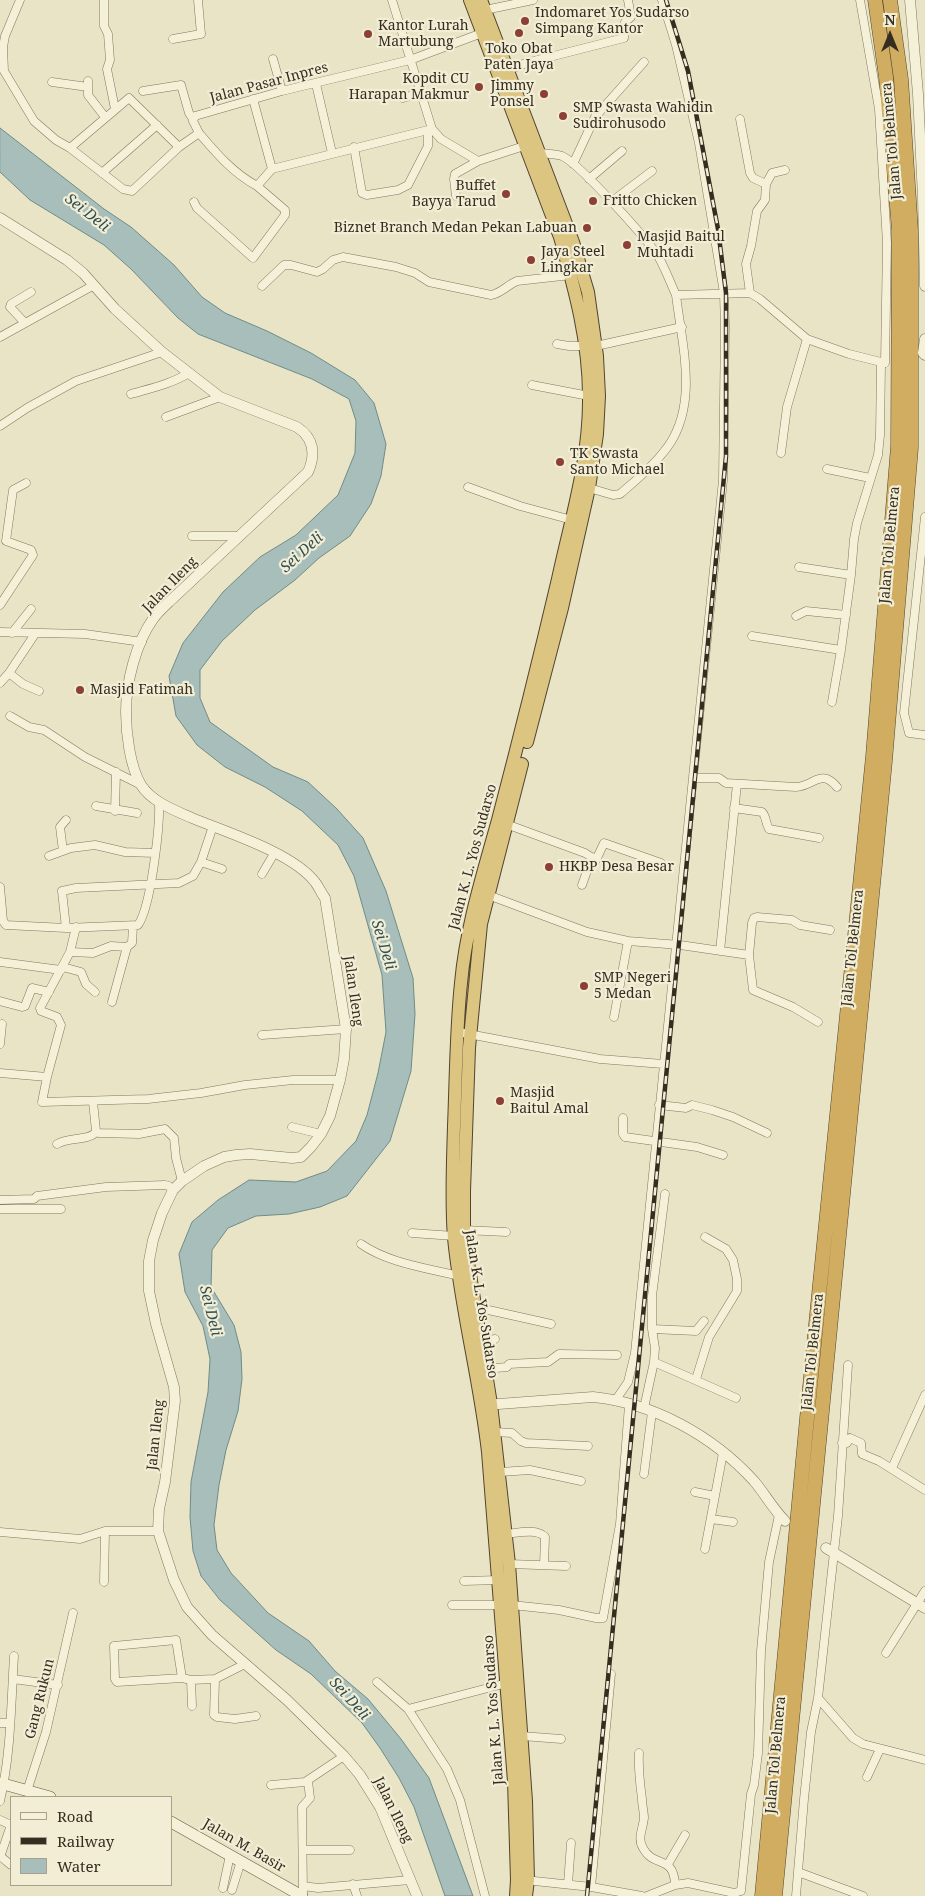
<!DOCTYPE html>
<html>
<head>
<meta charset="utf-8">
<style>
	body { margin:0 }
	#map { position:relative; width:925px; height:1896px; overflow:hidden; background:#e9e4c6; font-family:"Noto Serif",serif }
	canvas { display:block }
	.legend { position:absolute; left:10px; top:1796px; width:162px; height:90px; box-sizing:border-box; background:#f2edd5; border:1px solid #a6a08d; margin:0; padding:6px 9px; list-style:none; font-size:15px; color:#352d20 }
	.legend li { display:flex; align-items:center; gap:10px; height:25px }
	.legend b { width:25px; border:1px solid #a6a08d }
	.north { position:absolute; left:865px; top:10px; width:50px; height:50px; -webkit-text-stroke:4px #f2edd5; paint-order:stroke; rotate:0deg; font-size:14px; font-weight:700; line-height:20px; text-align:center; color:#352d20 }
	.north::after { content:''; display:block; margin:auto; width:18px; height:22px; background:#352d20; clip-path:polygon(50% 0,100% 100%,50% 72%,0 100%) }
</style>
</head>
<body>
<div id="map">
<canvas width="925" height="1896"></canvas>
<ul class="legend">
<li><b style="height:6px;background:#f5f0d8"></b>Road</li>
<li><b style="height:6px;background:#352d20"></b>Railway</li>
<li><b style="height:14px;background:#a7beba"></b>Water</li>
</ul>
<div class="north">N</div>
</div>
<script>
const g = document.querySelector('canvas').getContext('2d');
g.lineJoin = 'round';
function paint(path, color) { g.fillStyle = color; g.fill(path, 'evenodd'); }
function stroke(path, color, width, dash) { g.strokeStyle = color; g.lineWidth = width; g.lineCap = dash ? 'butt' : 'round'; g.setLineDash(dash || []); g.stroke(path); }
function drawText(font, color, halo, rows, align = 'center') {
  g.font = font + ' "Noto Serif",serif'; g.lineWidth = 4.5; g.setLineDash([]); g.textBaseline = 'middle'; g.strokeStyle = halo; g.fillStyle = color; for (const [text, x, y, turn = 0] of rows) {
    g.save(); g.translate(x, y); g.rotate((+turn || 0) * Math.PI / 180); g.textAlign = isNaN(turn) ? turn : align; if (halo) g.strokeText(text, 0, 0); g.fillText(text, 0, 0); g.restore();
  }
}
const water = new Path2D(`
	M0 128 104 209 131 227 174 265 202 297 225 313 267 331 311 353 355 380 374 403 386 444 381 476 371 504 350 536 319 558 295 580 255 610 222 641 200 670V698L210 722 273 767 308 782 337 809 363 838 386 891 413 978 415 1014 411 1071 390 1141 347 1196 320 1207 289 1214 256 1216 228 1228 212 1250 211 1287 234 1325 241 1352 242 1379 238 1411 226 1450 219 1485 214 1525 217 1550 231 1573 268 1613 309 1641 335 1671 368 1699 401 1739 429 1778 473 1896H445L414 1807 399 1778 380 1748 362 1723 311 1674 276 1650 220 1600 201 1576 193 1551 190 1517 191 1482 208 1392 210 1359 203 1326 185 1292 179 1254 192 1222 218 1200 249 1180 296 1182 327 1171 356 1141 367 1115 378 1073 386 1032 382 975 354 876 338 845 302 811 265 787 225 767 197 745 176 716 169 676 183 643 223 592 260 557 296 535 338 495 355 453 356 421 349 399 312 379 198 334 178 318 131 269 104 245 30 200 0 172Z`);
paint(water, '#a7beba');
stroke(water, '#6f8b88', 1);
const minor = new Path2D(`
	M20 0 5 36 3 47 4 71 34 121 56 140 70 148 123 189 132 191 179 147 199 133 193 121 195 116 282 91 410 60 482 33
	M104 0V26L108 34 110 60 107 69 115 109
	M392 0 432 129 441 139 478 161 524 146
	M485 10 533 0
	M173 39 201 34 198 0
	M273 59 282 91
	M508 70 526 63 624 38 625 22 631 17 628 0
	M88 81V95L105 117
	M52 82 88 87
	M316 84 332 153
	M143 91 181 85 189 113 193 119
	M403 98 420 93
	M253 99 272 169
	M740 119 750 173 753 178 766 184 765 200 757 211 751 246 746 264 750 293
	M199 133C217 154 233 173 257 186
	M354 147 362 193 367 195 398 190 408 185 428 146V130
	M70 148 129 98 179 147
	M540 153C546 154 556 154 562 156 580 164 646 238 658 256 665 268 670 282 676 295L750 293 760 299 807 339 849 354 885 363 887 243 879 109 860 0
	M573 164 595 117 644 62
	M102 173 157 125
	M589 179 622 151
	M766 184 772 173 785 170
	M456 196 454 179 455 174 478 161
	M194 202 197 208 253 258 285 215V210L257 186 272 169 432 129
	M611 202 652 171
	M262 286 284 265H291L317 272 323 269 333 260 343 257 396 267 415 273 429 282 491 295C502 293 507 285 517 281L571 275
	M25 323 10 307 11 304 31 292
	M0 337 94 285
	M557 344 569 346H586
	M596 346 682 327
	M532 385 589 396
	M131 394C152 388 171 384 189 373
	M166 417 220 397
	M0 426 27 408 76 381 162 352
	M781 453 787 407 807 339
	M827 469 870 478
	M468 487 520 506 572 520
	M589 488 613 495 620 494C635 481 650 469 662 454 701 410 682 346 676 295
	M925 517 904 713 909 733 925 735
	M192 536H239
	M799 567 851 575
	M0 605 33 555 31 550 6 541 13 490 26 483
	M796 616 806 611 846 615
	M0 632 85 634 142 642
	M12 633 31 609
	M35 634 9 673 23 684 39 691
	M752 636 841 650
	M0 683 9 673
	M832 702 841 650 851 575 854 539 857 523 878 455 880 435 881 364
	M10 716 29 727 44 730 85 757 141 785
	M694 778H719L726 783 796 787C814 786 821 768 837 787
	M96 806 137 813
	M734 808 762 812C767 817 765 823 769 829L819 838
	M115 811 116 772
	M506 824 585 853 596 860 604 843 661 863
	M213 826 201 862 222 869
	M63 851 60 827 66 820
	M49 856 71 848 95 845 125 852 155 853
	M262 874 275 852
	M582 885 592 857
	M0 887 3 921 6 925 66 928 138 925C151 907 160 826 159 803
	M488 895 587 932 628 941 680 945 749 955
	M76 927 70 952 40 1008 41 1011 57 1017 61 1025 47 1077 42 1102 148 1099 201 1093 245 1085 293 1080H340
	M66 928 62 891 76 888 179 883 193 876 201 862
	M720 951 737 784
	M70 952 93 953 111 946 127 947
	M0 962 61 970
	M63 967 81 972 86 984 95 992
	M0 1001 22 1007 25 1006 32 988 49 992
	M112 1002 127 947 132 943 133 926
	M614 1017 628 941
	M818 1022 793 1007 753 990 749 955 752 923 754 918 757 917 792 920 800 925 830 930
	M458 1032 600 1059 663 1064
	M262 1035 346 1029
	M0 1044 2 1024
	M0 1073 47 1077
	M93 1102 96 1131 99 1133 139 1134 165 1129 174 1138 176 1158 182 1181
	M659 1105 686 1108 692 1105 712 1110 733 1117 767 1133
	M623 1118V1134L625 1137 697 1147 723 1155
	M292 1127 321 1134
	M57 1144C70 1136 85 1142 97 1132
	M0 1200 34 1199 37 1196 106 1187 165 1185 169 1186 173 1190
	M0 1209H61
	M464 1230 506 1232
	M412 1233 454 1236
	M361 1244C388 1263 427 1268 459 1276
	M475 1307 551 1324
	M652 1329 696 1331 704 1321
	M481 1342 495 1339
	M654 1362 736 1398
	M485 1369 507 1367 509 1364 548 1362 559 1354 617 1355
	M696 1379 709 1337 737 1291V1279L733 1260 726 1249 705 1237
	M615 1401 628 1382 635 1353 723 480 725 327 724 293 699 143 676 45 662 0
	M644 1408 654 1362 655 1348 652 1329V1296L665 1194
	M495 1432 512 1433 521 1441 526 1443 588 1446
	M842 1443H847L850 1438 861 1443 862 1454 879 1461 925 1490
	M892 1468 925 1395
	M500 1472 530 1470 581 1481
	M644 1474 652 1412
	M695 1492 715 1496 723 1453
	M711 1519 733 1522
	M0 1532 80 1539 105 1531H158
	M506 1534C517 1533 537 1528 545 1537L544 1565
	M705 1549 715 1496
	M509 1564 566 1566
	M464 1581 499 1580
	M104 1582 105 1531
	M452 1605H500
	M512 1605 559 1610 596 1618H603L620 1524 629 1405
	M886 1653 925 1591
	M245 1664 215 1679 214 1715 217 1717 235 1719 256 1716
	M182 1678 176 1640 114 1646 115 1679 117 1682 182 1678 191 1680 215 1679
	M13 1679 58 1685
	M191 1680 192 1706
	M377 1682 408 1709 447 1769 460 1800 485 1896
	M818 1698 853 1738 863 1744 925 1760
	M408 1709 507 1683
	M0 1723H10
	M522 1736 561 1739
	M639 1753C638 1769 640 1784 642 1799 642 1805 644 1812 644 1818 643 1829 637 1838 643 1848 654 1869 674 1854 675 1885
	M867 1777 880 1749
	M271 1785 305 1782 344 1756
	M27 1791 46 1732 73 1613
	M0 1801C11 1754 11 1704 14 1656
	M0 1820 11 1825 0 1857
	M303 1850H350
	M0 1856 11 1865
	M668 1864 685 1835
	M798 1872 863 1896
	M525 1880 591 1887 642 1896
	M353 1884 357 1896
	M568 1884 571 1843
	M303 1886 318 1888 410 1880
	M591 1887 611 1674
	M223 1888 230 1855
	M232 1890 241 1861
	M303 1896 302 1807 310 1798 308 1781
	M647 1896 675 1885 688 1883 734 1893 741 1891 751 1794 754 1785 758 1753 761 1651 769 1562 779 1515
	M796 1896 804 1799 811 1732 818 1698 838 1516 848 1365`);
const tertiary = new Path2D(`
	M910 0 918 94 923 197 925 286
	M0 218 67 260 83 273 115 309 162 352 220 397 297 427C314 438 316 454 308 472L169 602C164 607 158 612 153 619 136 643 126 682 126 712 126 734 130 766 141 785 152 802 174 810 192 818 226 832 293 853 315 882 319 887 321 893 325 898L346 1029 344 1059 340 1080 330 1116 321 1134 311 1147 301 1157 292 1158 250 1154 236 1155 224 1157 204 1166 182 1181 173 1190 162 1213 153 1240 149 1261V1291L156 1324 174 1387 175 1401 165 1482 159 1509 158 1531 174 1580 187 1607 212 1635 287 1700 344 1756 360 1775 380 1807 417 1896
	M925 339 923 353 925 355
	M485 1405 593 1397C654 1403 713 1436 754 1481 765 1494 773 1509 785 1521
	M826 1548 925 1608`);
const secondary = new Path2D(`
	M0 1783 50 1797
	M171 1822 302 1896`);
const trunk = new Path2D(`
	M470 0 560 237C575 290 589 341 589 396 590 458 571 519 558 579 539 660 519 740 498 820 483 874 466 927 461 983 456 1030 456 1079 454 1126 453 1163 451 1201 454 1238 461 1310 480 1380 488 1452L514 1781 517 1880 516 1896
	M481 0 573 242 588 292 597 356 599 396 597 434 589 488 562 608 527 742
	M522 764 481 924 469 1048 464 1191V1230L468 1262 491 1404 509 1564 526 1801 528 1880 526 1896`);
const motorway = new Path2D(`
	M762 1896 814 1344 873 756 898 446 899 230 886 77 875 0
	M775 1896 885 761 911 448V231L901 79 890 0`);
stroke(minor, '#83765e', 9);
stroke(tertiary, '#83765e', 11);
stroke(secondary, '#655841', 12);
stroke(trunk, '#514431', 14);
stroke(motorway, '#514431', 15);
stroke(minor, '#f5f0d8', 8);
stroke(tertiary, '#f5f0d8', 10);
stroke(secondary, '#f5f0d8', 11);
stroke(trunk, '#dcc481', 12);
stroke(motorway, '#d0ad60', 14);
const rail = new Path2D(`
	M587 1896 726 456V293L718 229 688 71 666 0`);
stroke(rail, '#352d20', 4.5);
stroke(rail, '#f2edd5', 2.5, [8]);
for (const [x, y, r, color] of [
	[525,21,5,"#8c3f34"],
	[519,33,5,"#8c3f34"],
	[368,34,5,"#8c3f34"],
	[479,87,5,"#8c3f34"],
	[544,94,5,"#8c3f34"],
	[563,116,5,"#8c3f34"],
	[506,194,5,"#8c3f34"],
	[593,201,5,"#8c3f34"],
	[587,228,5,"#8c3f34"],
	[627,245,5,"#8c3f34"],
	[531,260,5,"#8c3f34"],
	[560,462,5,"#8c3f34"],
	[80,690,5,"#8c3f34"],
	[549,867,5,"#8c3f34"],
	[584,986,5,"#8c3f34"],
	[500,1101,5,"#8c3f34"]
]) { const dot = new Path2D(); dot.arc(x, y, r, 0, 2 * Math.PI); g.fillStyle = color; g.fill(dot); stroke(dot, '#f2edd5', 2); }
drawText('14px', '#352d20', '#f2edd5', [
	["Indomaret Yos Sudarso",535,13],
	["Simpang Kantor",535,29],
	["Kantor Lurah",378,26],
	["Martubung",378,42],
	["Toko Obat",519,49,"center"],
	["Paten Jaya",519,65,"center"],
	["Kopdit CU",469,79,"right"],
	["Harapan Makmur",469,95,"right"],
	["Jimmy",534,86,"right"],
	["Ponsel",534,102,"right"],
	["SMP Swasta Wahidin",573,108],
	["Sudirohusodo",573,124],
	["Buffet",496,186,"right"],
	["Bayya Tarud",496,202,"right"],
	["Fritto Chicken",603,201],
	["Biznet Branch Medan Pekan Labuan",577,228,"right"],
	["Masjid Baitul",637,237],
	["Muhtadi",637,253],
	["Jaya Steel",541,252],
	["Lingkar",541,268],
	["TK Swasta",570,454],
	["Santo Michael",570,470],
	["Masjid Fatimah",90,690],
	["HKBP Desa Besar",559,867],
	["SMP Negeri",594,978],
	["5 Medan",594,994],
	["Masjid",510,1093],
	["Baitul Amal",510,1109]
], 'left');
drawText('14px', '#352d20', '#f2edd5', [
	["Jalan Pasar Inpres",269,83,-15],
	["Jalan Tol Belmera",892,141,-95],
	["Jalan Tol Belmera",890,545,-85],
	["Jalan Ileng",170,585,-46],
	["Jalan K. L. Yos Sudarso",473,857,-75],
	["Jalan Tol Belmera",853,948,-84],
	["Jalan Ileng",353,991,82],
	["Jalan K. L. Yos Sudarso",481,1304,81],
	["Jalan Tol Belmera",813,1352,-84],
	["Jalan Ileng",156,1435,-84],
	["Gang Rukun",40,1699,-76],
	["Jalan K. L. Yos Sudarso",494,1710,-94],
	["Jalan Tol Belmera",776,1755,-85],
	["Jalan Ileng",393,1810,64],
	["Jalan M. Basir",244,1846,30]
]);
drawText('italic 15px', '#315053', '#f2edd5', [
	["Sei Deli",87,213,38],
	["Sei Deli",302,553,-42],
	["Sei Deli",383,945,73],
	["Sei Deli",210,1311,76],
	["Sei Deli",349,1699,48]
]);
</script>
</body>
</html>
